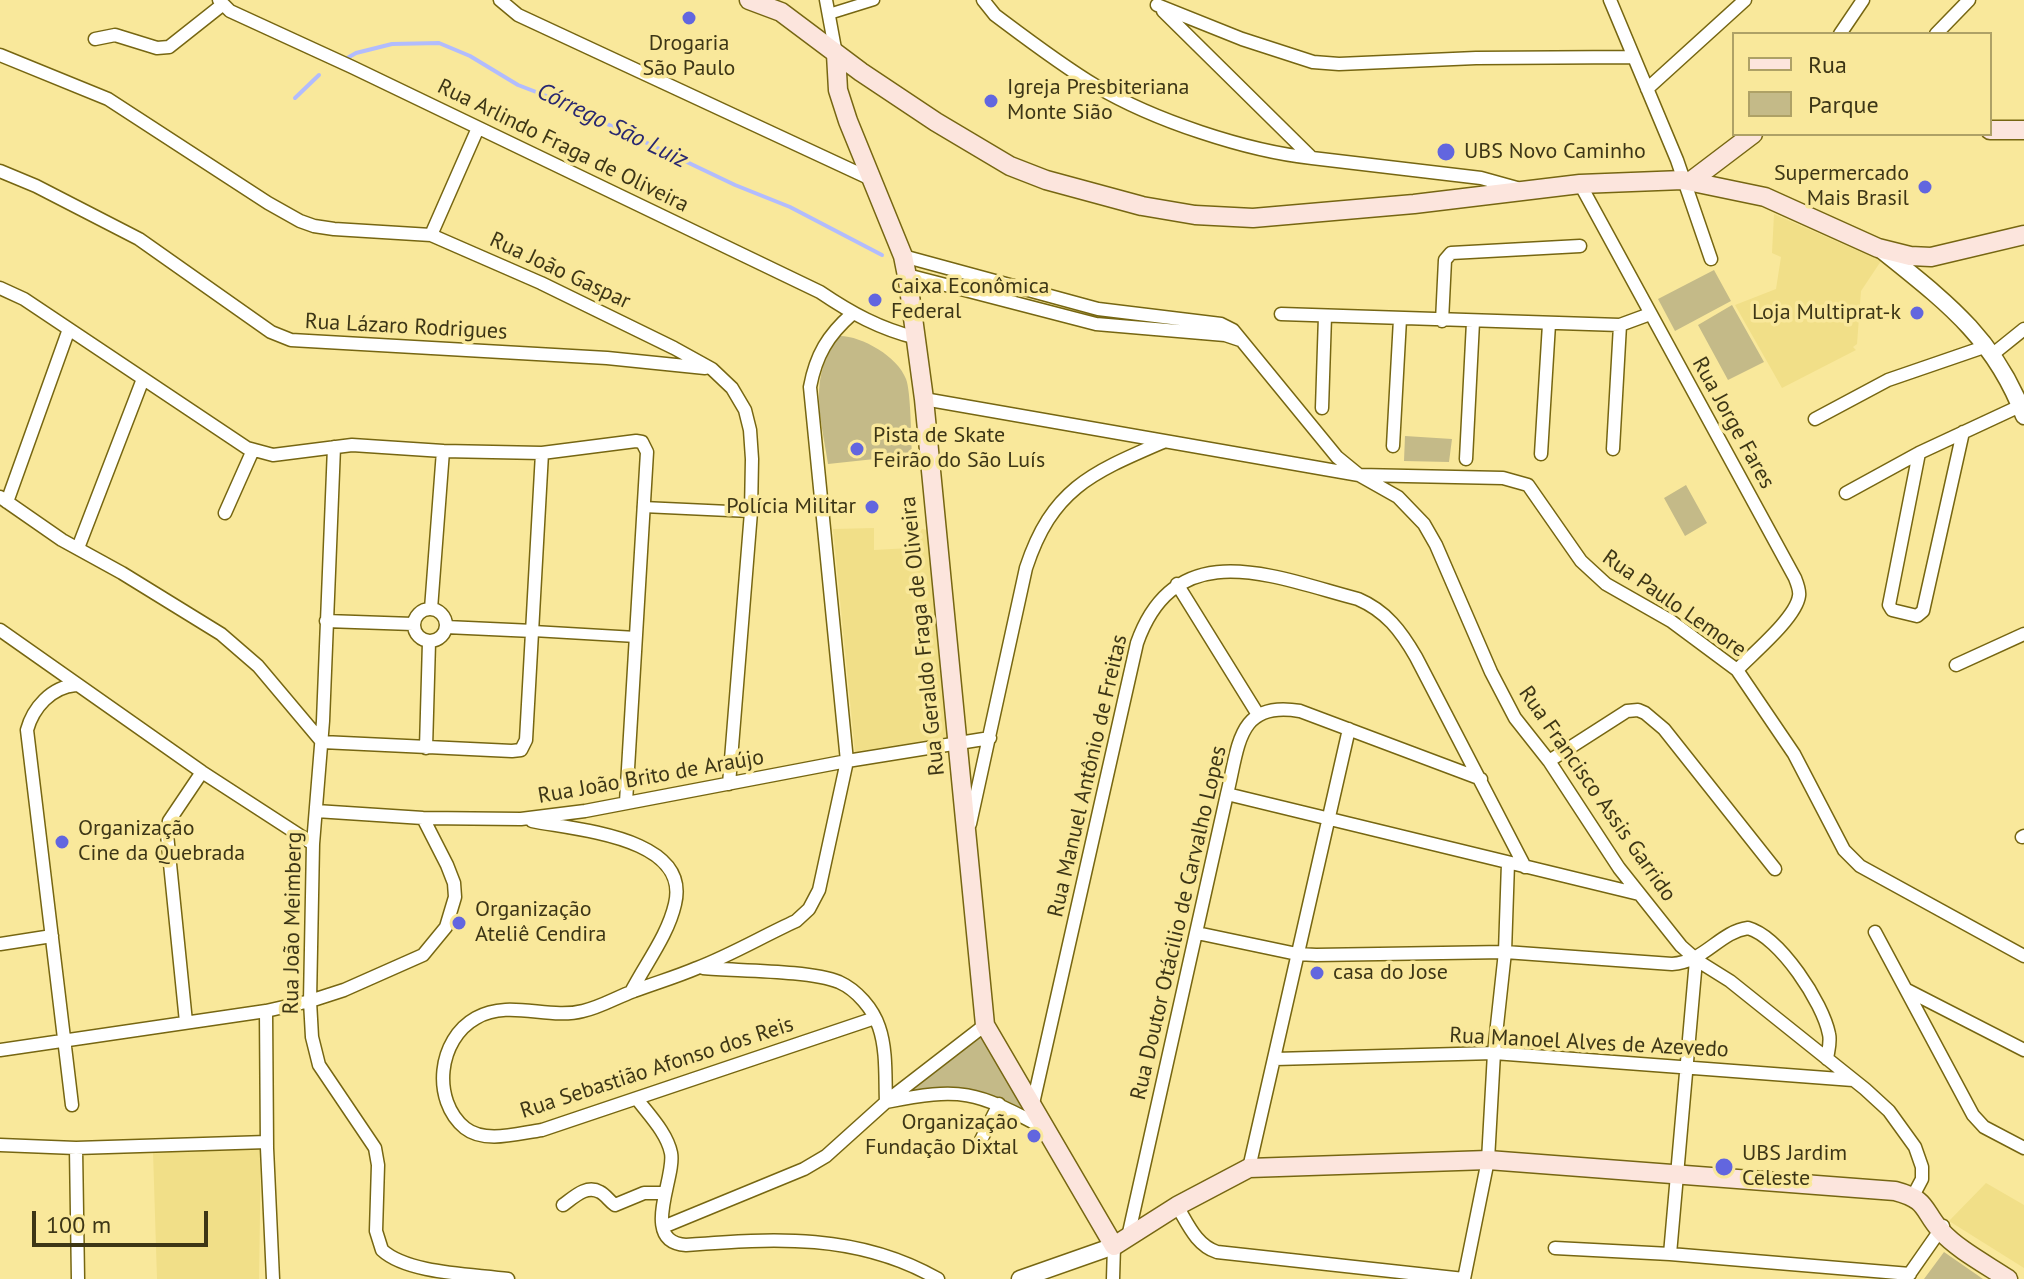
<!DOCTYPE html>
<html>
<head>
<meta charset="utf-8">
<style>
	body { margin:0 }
	#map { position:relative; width:2024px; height:1279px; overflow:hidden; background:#f9e89b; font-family:"PT Sans",sans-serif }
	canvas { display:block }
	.legend { position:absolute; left:1732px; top:32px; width:260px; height:104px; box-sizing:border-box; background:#f9e89b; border:2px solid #aea166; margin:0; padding:10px 14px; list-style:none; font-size:24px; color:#3d3616 }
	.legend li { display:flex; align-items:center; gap:16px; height:40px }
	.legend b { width:40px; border:2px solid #aea166 }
	.scale { position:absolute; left:32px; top:1211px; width:176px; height:36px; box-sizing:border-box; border:4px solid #3d3616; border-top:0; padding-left:10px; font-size:24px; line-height:28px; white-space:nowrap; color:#3d3616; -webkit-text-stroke:6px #f9e89b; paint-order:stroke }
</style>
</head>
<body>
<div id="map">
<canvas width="2024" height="1279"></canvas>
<ul class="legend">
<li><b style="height:10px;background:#fce5dd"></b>Rua</li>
<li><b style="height:22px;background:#c4ba88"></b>Parque</li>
</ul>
<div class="scale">100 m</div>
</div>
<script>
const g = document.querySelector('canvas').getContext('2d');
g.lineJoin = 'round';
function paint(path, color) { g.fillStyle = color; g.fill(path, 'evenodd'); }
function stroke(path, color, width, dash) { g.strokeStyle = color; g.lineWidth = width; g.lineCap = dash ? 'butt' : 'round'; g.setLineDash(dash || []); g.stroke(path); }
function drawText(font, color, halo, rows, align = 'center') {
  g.font = font + ' "PT Sans",sans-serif'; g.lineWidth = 7; g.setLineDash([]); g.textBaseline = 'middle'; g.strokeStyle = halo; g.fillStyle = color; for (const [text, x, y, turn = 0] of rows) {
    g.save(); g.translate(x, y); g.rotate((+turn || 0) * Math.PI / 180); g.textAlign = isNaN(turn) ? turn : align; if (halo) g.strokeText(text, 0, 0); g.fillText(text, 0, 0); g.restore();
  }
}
paint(new Path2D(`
	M1774 214 1881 261 1861 291 1857 344 1853 347 1856 350 1782 388 1735 305 1776 289 1781 257 1772 253Z
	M874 528V550L910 548 922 529 932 531 953 736 855 752 833 529Z
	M261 1147 259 1279H157L153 1151Z
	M1986 1183 2024 1205V1268L1949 1221Z`), '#f1df88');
paint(new Path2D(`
	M1714 270 1731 301 1675 331 1658 299Z
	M1732 305 1764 362 1728 380 1698 325Z
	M840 336C862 336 898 357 906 379 911 392 911 439 912 455L828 464C821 416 807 377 840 336Z
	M1405 436 1452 439 1449 462 1404 461Z
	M1686 485 1707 523 1685 536 1664 498Z
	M982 1035 1022 1109C973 1089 956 1084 902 1093Z
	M1944 1252 1983 1279H1924Z`), '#c4ba88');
stroke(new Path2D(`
	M344 60 356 53 392 44 439 43 470 56 518 85 557 100 735 185 790 207 882 255
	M295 98 319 75`), '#b2bcfd', 4);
const pedestrian = new Path2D(`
	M829 14 874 0
	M643 507 751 512
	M533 631 636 637`);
const minor = new Path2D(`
	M219 0 230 11 352 67 820 292C851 313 880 329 917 338
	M500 0 518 15 873 180
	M826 0 836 54
	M983 0 995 15C1027 39 1061 65 1096 86 1153 120 1246 151 1312 158
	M1610 0 1677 160 1711 259
	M1157 5 1242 39 1313 62 1339 64 1476 58 1633 57
	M1163 11 1312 158 1481 178 1517 188
	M1840 34 1863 0
	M1936 34 1969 0
	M95 39 115 35 157 48 169 47 222 5
	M0 55 108 99 268 203 300 221 314 226 334 229 431 235 541 283 674 348 712 369 732 388 745 410 750 430 752 459 751 512 729 784
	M1647 89 1745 0
	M0 171 36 186 139 239 271 332 291 340 607 358 705 368
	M1580 184 1795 578C1797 583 1800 591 1799 596 1796 618 1752 654 1737 670
	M431 235 478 128
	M903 256 1098 309 1221 324 1233 330 1337 457 1359 475 1398 497 1424 524 1436 545 1491 672 1515 718 1549 761 1619 868 1681 946 1698 961 1730 981 1865 1089 1889 1111 1915 1147 1922 1167V1179L1913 1196
	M907 275 1096 324 1225 335 1240 340
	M0 288 24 299 247 448 273 455 352 445 443 451 542 453 636 441 642 442 647 452 626 802
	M852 314C828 335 816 355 810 387L847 761 819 890 809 909 796 921C763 936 731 955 697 968 676 977 655 983 634 991 617 997 601 1007 583 1011 548 1020 509 999 476 1018 438 1039 431 1100 465 1128 485 1144 519 1133 542 1130L875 1018
	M1281 314 1620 325 1650 314
	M1442 321 1445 260 1451 253 1580 246
	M1993 354 2024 329
	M924 399 1359 475 1503 478 1528 485 1581 561 1606 584 1671 621 1737 670 1794 754 1844 850 1860 866 2024 956
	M1322 408 1325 316
	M1815 419 1888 380 1987 346
	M1393 446 1400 319
	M334 447 323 721 313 844 310 1001 312 1037 319 1065 375 1148 378 1165 376 1231 382 1250C408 1274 473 1274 508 1279
	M1613 449 1620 325
	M1919 453 1889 605 1892 610 1917 616 1923 611 1963 432
	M1541 454 1549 324
	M1466 459 1473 322
	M1846 493 1919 453 2020 406
	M0 497 62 540 122 573 221 634 258 666 322 742 512 751 521 750 526 740 542 453
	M7 502 69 329
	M225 513 253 450
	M78 548 143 379
	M1177 584 1257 713
	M414 625a16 16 0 1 1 32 0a16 16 0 1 1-32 0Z
	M431 609 443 451
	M326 621 413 624
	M446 627 533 631
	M0 630 202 772 313 844
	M1956 665 2024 634
	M426 748 429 642
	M1549 761 1627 711 1638 710 1645 713 1664 729 1775 869
	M1227 794 1639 894
	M316 811 423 818 521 819 585 811 847 761 990 738
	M532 821C576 830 691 837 675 904 668 935 646 963 631 992
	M970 824 1026 568C1052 489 1091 473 1163 442
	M2022 837 2024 836
	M1875 932 1973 1115 1984 1127 2024 1148
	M1197 933 1297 954 1316 955 1505 952 1672 964C1705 962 1719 932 1748 928 1780 937 1823 1003 1829 1034 1831 1042 1828 1051 1827 1059
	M0 944 52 936
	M1907 990 2024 1050
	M266 1011 267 1148 273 1279
	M186 1022 167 834 169 821 202 772
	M0 1050 266 1011 310 1001 344 990 423 955 446 927 455 897 454 883 447 865 423 818
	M1275 1059 1494 1053 1853 1080
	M637 1099C649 1115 667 1133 671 1153 676 1178 639 1242 686 1245 774 1238 858 1233 938 1279
	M888 1100 985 1025
	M886 1102C962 1087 975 1091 1042 1127
	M72 1105 27 730C33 708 51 687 76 685
	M1032 1108 1137 643C1176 533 1274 577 1358 599 1386 611 1401 631 1416 657L1525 867
	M0 1145 76 1148 267 1142
	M978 1146 999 1104
	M76 1148 78 1279
	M1249 1168 1349 729
	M563 1205C573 1198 586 1184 600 1192 606 1195 609 1201 615 1205L644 1193H665
	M1177 1206C1188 1224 1196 1245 1217 1252L1464 1279
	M663 1227 804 1169 826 1156 886 1102C885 1078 887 1050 879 1027 873 1009 857 990 839 982 809 970 738 971 703 968
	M1128 1237 1227 794C1239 746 1237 700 1300 711L1481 779
	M1555 1248 1670 1254 1910 1274
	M1670 1254 1696 960
	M1113 1279 1114 1246
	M1464 1279 1488 1160 1494 1053 1505 952 1508 863
	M1906 1279 1943 1226`);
const tertiary = new Path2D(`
	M1879 248C1942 299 1994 336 2024 416
	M1020 1279 1114 1246`);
const secondary = new Path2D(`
	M749 0 781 12 861 72 936 122 1010 166 1046 180 1142 206 1195 215 1253 218 1414 204 1580 184 1683 180 1765 197 1878 248 1910 256 1931 257 2024 235
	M836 54 838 90 848 121 903 256 908 281 924 399 985 1025 1114 1246 1177 1206 1249 1168 1488 1160 1895 1191C1929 1200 1922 1210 1941 1231 1957 1249 1987 1265 2008 1279
	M1990 130H2024
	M1691 181 1753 134`);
stroke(pedestrian, '#766612', 13);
stroke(minor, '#766612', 15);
stroke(tertiary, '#766612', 19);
stroke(secondary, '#766612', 21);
stroke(pedestrian, '#fff', 10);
stroke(minor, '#fff', 12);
stroke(tertiary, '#fff', 16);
stroke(secondary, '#fce5dd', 18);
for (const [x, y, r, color] of [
	[689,18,8,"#6266df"],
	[991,101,8,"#6266df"],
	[1446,152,10,"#6266df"],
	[1925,187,8,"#6266df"],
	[875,300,8,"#6266df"],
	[1917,313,8,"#6266df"],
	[857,449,8,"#6266df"],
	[872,507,8,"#6266df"],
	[62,842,8,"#6266df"],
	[459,923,8,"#6266df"],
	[1317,973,8,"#6266df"],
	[1034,1136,8,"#6266df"],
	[1724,1167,10,"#6266df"]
]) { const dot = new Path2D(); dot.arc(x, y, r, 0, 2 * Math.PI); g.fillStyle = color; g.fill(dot); stroke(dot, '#f9e89b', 3); }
drawText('22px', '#3d3616', '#f9e89b', [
	["Drogaria",689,44,"center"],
	["São Paulo",689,69,"center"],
	["Igreja Presbiteriana",1007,88],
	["Monte Sião",1007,113],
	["UBS Novo Caminho",1464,152],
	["Supermercado",1909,174,"right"],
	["Mais Brasil",1909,199,"right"],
	["Caixa Econômica",891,287],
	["Federal",891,312],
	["Loja Multiprat-k",1901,313,"right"],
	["Pista de Skate",873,436],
	["Feirão do São Luís",873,461],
	["Polícia Militar",856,507,"right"],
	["Organização",78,829],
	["Cine da Quebrada",78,854],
	["Organização",475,910],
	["Ateliê Cendira",475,935],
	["casa do Jose",1333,973],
	["Organização",1018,1123,"right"],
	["Fundação Dixtal",1018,1148,"right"],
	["UBS Jardim",1742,1154],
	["Celeste",1742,1179]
], 'left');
drawText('22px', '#3d3616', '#f9e89b', [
	["Rua Arlindo Fraga de Oliveira",563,146,26],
	["Rua João Gaspar",560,271,25],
	["Rua Lázaro Rodrigues",406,327,3],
	["Rua Jorge Fares",1733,423,61],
	["Rua Paulo Lemore",1674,604,35],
	["Rua Geraldo Fraga de Oliveira",923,636,-96],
	["Rua Manuel Antônio de Freitas",1088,776,-77],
	["Rua João Brito de Araújo",651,777,-10],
	["Rua Francisco Assis Garrido",1597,794,55],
	["Rua João Meimberg",293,923,-89],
	["Rua Doutor Otácilio de Carvalho Lopes",1179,923,-77],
	["Rua Manoel Alves de Azevedo",1589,1043,3],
	["Rua Sebastião Afonso dos Reis",657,1068,-18]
]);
drawText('italic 24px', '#282770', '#f9e89b', [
	["Córrego São Luiz",612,126,26]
]);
</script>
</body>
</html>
